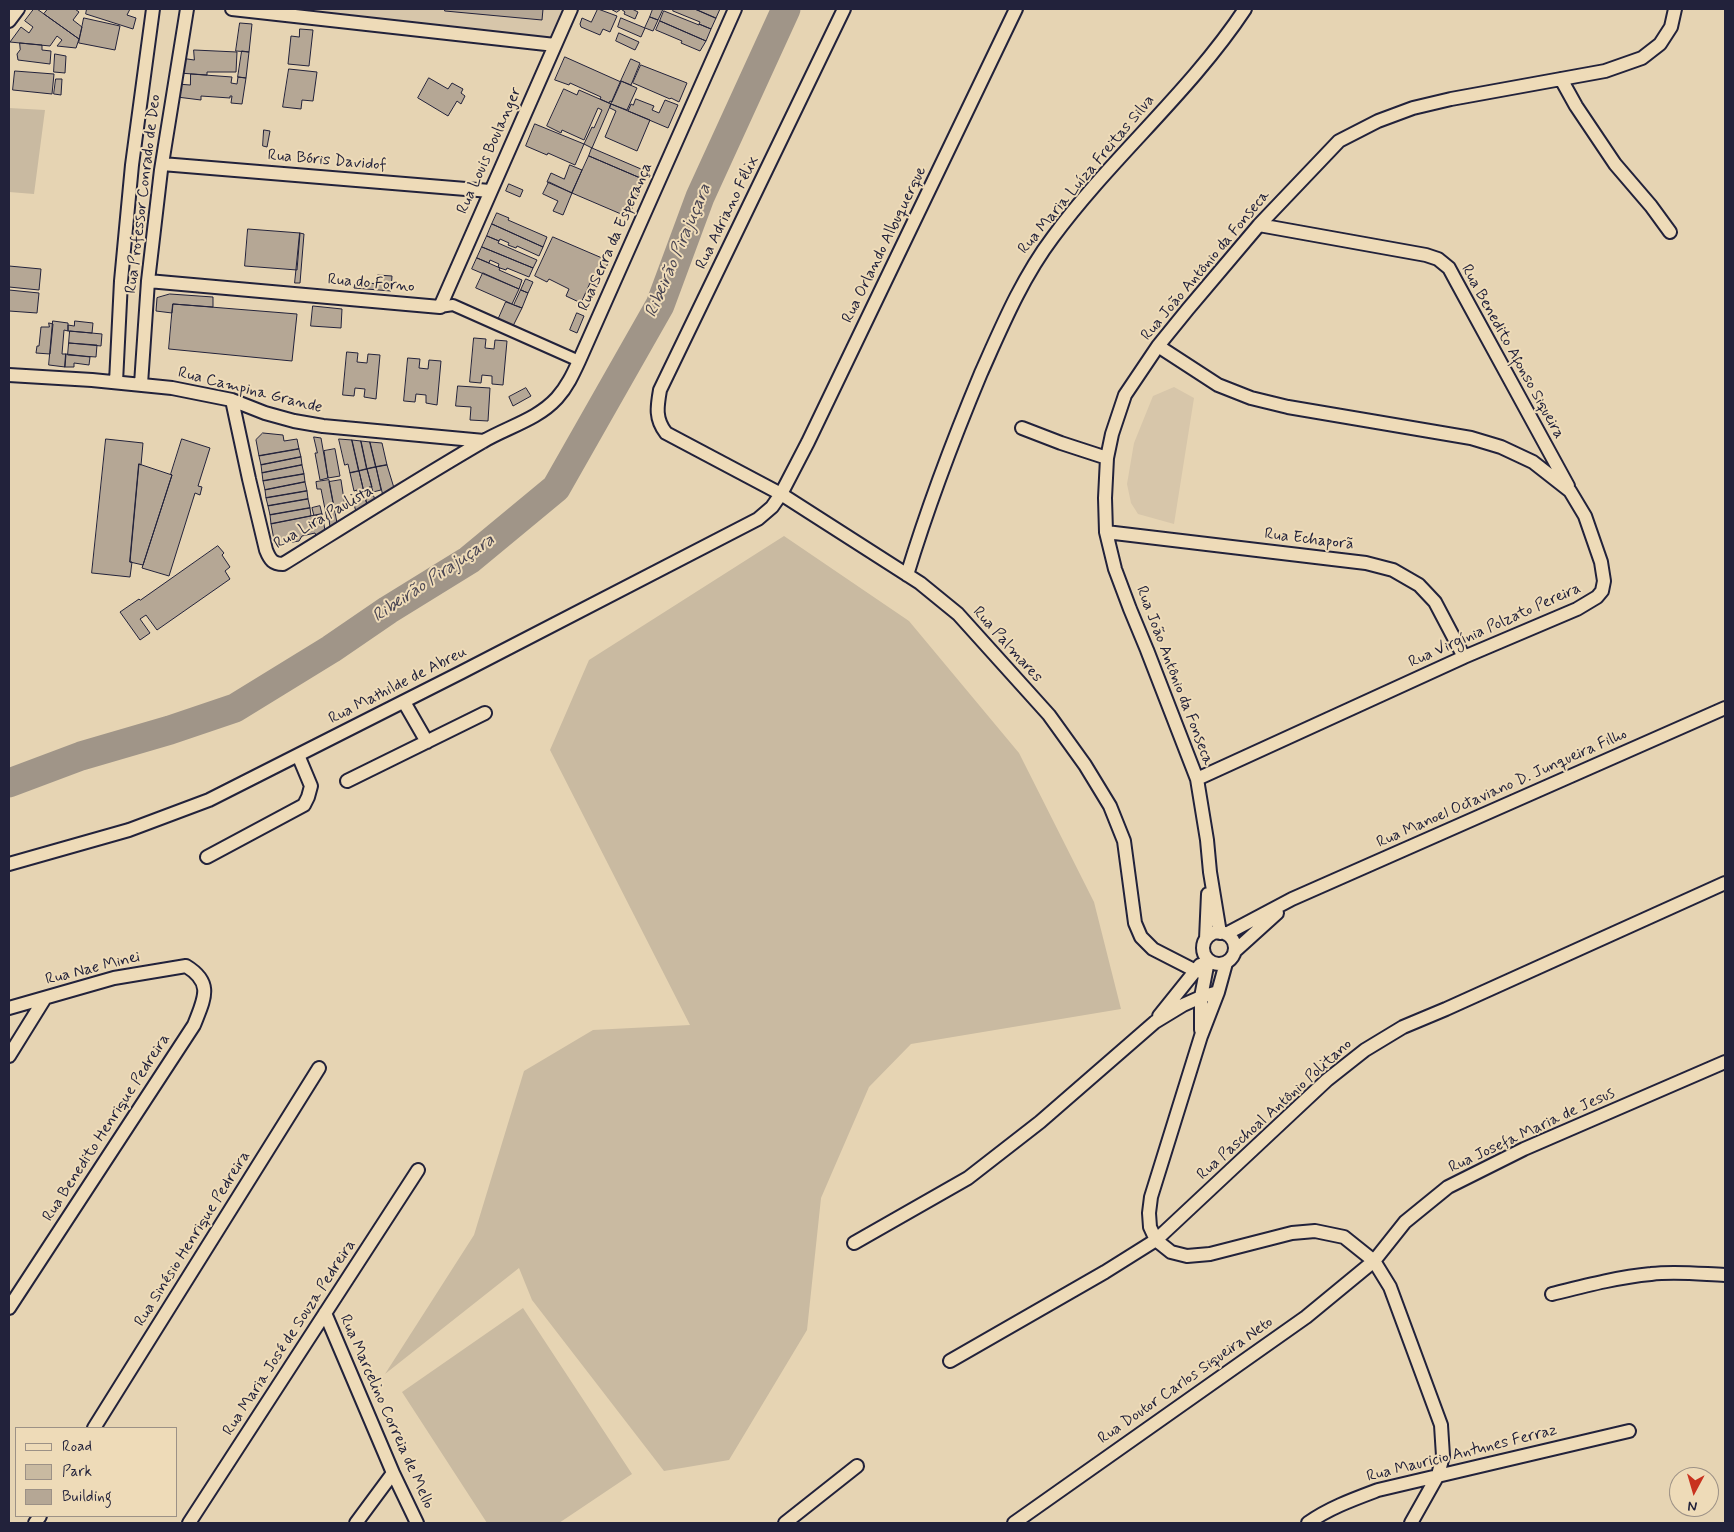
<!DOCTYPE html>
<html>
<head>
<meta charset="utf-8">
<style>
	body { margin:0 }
	#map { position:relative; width:1734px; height:1532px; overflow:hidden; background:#e6d4b3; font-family:Mynerve,sans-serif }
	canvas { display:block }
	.frame { position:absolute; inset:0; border:10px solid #22223b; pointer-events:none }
	.legend { position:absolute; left:15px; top:1427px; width:162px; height:90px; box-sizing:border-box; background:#eedbb8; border:1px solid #9c9186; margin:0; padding:6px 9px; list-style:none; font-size:15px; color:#22223b }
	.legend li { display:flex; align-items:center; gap:10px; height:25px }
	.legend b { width:25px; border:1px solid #9c9186 }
	.north { position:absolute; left:1669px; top:1467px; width:50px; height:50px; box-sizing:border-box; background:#eedbb8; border:1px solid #9c9186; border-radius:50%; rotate:186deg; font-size:14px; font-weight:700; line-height:20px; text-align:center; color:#22223b }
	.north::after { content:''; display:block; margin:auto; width:18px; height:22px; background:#c8321e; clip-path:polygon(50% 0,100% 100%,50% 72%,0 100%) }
</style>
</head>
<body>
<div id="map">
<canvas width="1734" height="1532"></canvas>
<div class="frame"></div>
<ul class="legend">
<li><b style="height:6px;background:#eedbb8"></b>Road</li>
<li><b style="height:14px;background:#c9baa1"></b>Park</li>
<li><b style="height:14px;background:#b5a795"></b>Building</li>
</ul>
<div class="north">N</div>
</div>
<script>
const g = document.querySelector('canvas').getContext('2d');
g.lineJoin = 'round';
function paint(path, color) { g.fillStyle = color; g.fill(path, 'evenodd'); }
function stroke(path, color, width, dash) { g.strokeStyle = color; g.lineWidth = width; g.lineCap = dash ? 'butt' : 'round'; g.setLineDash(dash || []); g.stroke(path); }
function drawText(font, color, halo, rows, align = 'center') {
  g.font = font + ' Mynerve,sans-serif'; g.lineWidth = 4; g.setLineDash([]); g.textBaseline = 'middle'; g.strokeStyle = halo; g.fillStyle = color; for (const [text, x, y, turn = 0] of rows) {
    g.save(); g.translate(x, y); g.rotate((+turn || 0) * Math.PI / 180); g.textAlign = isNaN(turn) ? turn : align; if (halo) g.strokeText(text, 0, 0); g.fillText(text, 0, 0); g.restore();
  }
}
paint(new Path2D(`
	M232 9H571L555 45Z
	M1174 387 1194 398 1174 524 1138 514 1131 503 1127 484 1134 443 1153 396Z`), '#d7c6aa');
paint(new Path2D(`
	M9 108 45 110 34 194 9 192Z
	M784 536 909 621 1019 753 1094 902 1121 1009 911 1044 869 1087 821 1198 807 1330 729 1460 664 1471 532 1300 519 1268 385 1374 474 1235 524 1071 593 1030 690 1025 550 750 589 660Z
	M523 1308 632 1474 559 1523H487L402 1392Z`), '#c9baa1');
stroke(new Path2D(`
	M9 783 81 756 170 730 235 708 331 649 388 610 469 560 556 488 660 305 700 197 786 9`), '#a09588', 29);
const building = new Path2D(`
	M34 9H37L79 39 76 48 57 46 62 40 57 36 50 46 10 42 21 27 29 33 33 27 25 21Z
	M48 9H75L79 12 73 20 82 27 79 39 44 14Z
	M87 9H130L127 15 136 18 133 29 86 14Z
	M445 9H543L542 20 445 11Z
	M598 9 617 16 610 32 603 29 600 35 581 27 580 24 582 18 591 22Z
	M611 9H632L638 12 635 19 624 14 625 12 621 9 617 12Z
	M653 9H663L658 20 650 17Z
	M674 9H695L716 18 711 29 699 24 700 22 673 11Z
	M695 9H720L716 18Z
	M664 11 699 25V24L711 29 706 41 660 21Z
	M650 17 658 20 653 31 645 28Z
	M84 18 120 26 115 50 79 43Z
	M621 18 645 28 641 37 618 27Z
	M660 21 706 41 700 51 681 43 682 41 656 30Z
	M240 23 252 24 249 52 236 51Z
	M300 29 313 30 309 66 288 64 291 36 299 37Z
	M619 33 639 42 635 50 616 41Z
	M20 43 42 45V50L51 51 50 64 18 60 17 54 20 50Z
	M194 50 237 52 236 72H207V75L179 73 181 58 194 60Z
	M242 51 249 52 246 78 238 77Z
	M55 54 66 56 65 73 54 72Z
	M565 57 621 82 612 102 610 101 609 103 600 99 601 97 570 83 569 85 555 80Z
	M631 59 640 63 631 85 621 81Z
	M641 65 687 83 679 102 671 98 670 99 633 83Z
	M289 69 317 72 313 101 302 100 301 109 283 107Z
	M15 71 54 74 52 94 13 90Z
	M191 74 232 77 231 83 237 84 238 77 246 78 242 104 231 103 232 96H230V98L201 96V100L177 97 178 84 190 85Z
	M429 78 448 89 452 83 463 89 461 93 465 96 461 104 457 101 448 116 418 98Z
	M56 79H62L61 95 54 94Z
	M621 81 637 88 627 110 611 104Z
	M564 89 577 95 579 90 611 104 592 148 584 144 592 127 594 128 602 110 598 108 584 140 562 130 561 133 547 126Z
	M636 99 654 106 652 110 659 113 665 100 678 105 668 128 628 111 631 104 633 105Z
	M611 104 650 120 637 151 605 137 616 111 610 108Z
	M535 124 584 144 575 165 548 153 547 155 526 146Z
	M264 130 270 131 267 147 263 146Z
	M592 148 648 172 645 180 589 156Z
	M589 156 645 180 628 217 572 193Z
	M570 165 582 170 572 193 547 182 551 173 564 179Z
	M549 182 572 193 563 215 553 211 558 201 543 194Z
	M509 184 523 190 520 197 506 191Z
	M497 213 509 218 508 220 547 237 543 247 492 224Z
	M492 224 543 247 539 256 517 246 516 248 508 245 509 243 500 239 499 241 487 236Z
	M248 229 300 233 297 270 245 266Z
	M300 233 304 234 300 283H295Z
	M487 236 499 241 498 243 537 260 533 268 482 247Z
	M553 237 609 261 597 287 590 283 581 303 566 296 569 289 549 279 547 282 535 276Z
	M482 247 533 268 529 277 507 268 506 270 500 268 498 267 499 264 490 260 489 263 477 258Z
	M477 258 500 268 499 270 522 280 519 289 472 269Z
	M9 266 41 269 39 290 9 287Z
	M483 273 519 289 512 304 476 288Z
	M378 275 392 276 391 291 354 288 355 284H361V282L377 284Z
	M526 279 533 282 528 293 521 290Z
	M9 290 39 293 37 313 9 311Z
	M521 290 528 293 522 308 514 305Z
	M170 294 213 297V307L173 304 172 313 156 311 157 298Z
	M506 302 522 308 513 326 498 320Z
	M173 304 297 314 292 361 169 349Z
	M313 306 342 309 341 328 311 326Z
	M577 313 584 316 577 333 570 330Z
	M53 321 68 323V331L64 330 62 354H66L65 367 49 365Z
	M75 321 93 323 92 333 68 331V325L74 326Z
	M49 323 53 324 50 354 36 353 37 346H39L41 327H49Z
	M70 331 102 334 101 346 69 343Z
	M474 338 486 339 485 348 494 349 495 340 507 341 503 385 492 384V376L482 375 481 383 470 382Z
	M69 343 97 345 96 357 68 355Z
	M347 352 358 353 357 362 367 363 368 354 380 355 376 399 364 397 365 389 355 388 354 396 343 395Z
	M66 354 90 357 89 365 74 363V367H65Z
	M408 358 420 359 419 368 428 369 429 360 441 361 437 405 426 403V395L416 394 415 402 404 401Z
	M458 386 490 388 488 421 470 420 471 407 456 406Z
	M526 388 531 396 513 406 509 397Z
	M263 433 283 435 284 441 297 439 299 449 259 456 256 440Z
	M314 437 321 438 328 478 320 480 315 453H317Z
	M106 439 143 443 141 465 139 464 130 562H132L130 577 92 573Z
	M182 439 210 448 198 486 202 487 200 495 195 493 169 576 142 568 172 475 171 474Z
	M339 439 352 440 359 471 350 473 348 464 345 465Z
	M352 440 361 441 367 469 359 471Z
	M361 441 370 442 376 467 367 469Z
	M370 442 382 443 387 465 376 467Z
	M299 449 301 457 261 465 259 456Z
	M335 449 340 476 328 478 324 451Z
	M301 457 302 465 262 473 261 465Z
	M139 464 172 475 143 565 130 562Z
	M302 465 304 474 263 481 262 473Z
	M387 465 394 488 383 496 376 467Z
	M376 467 381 490 373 492 367 469Z
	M367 469 372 487H369L371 494H373L375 500 367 505 359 471Z
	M359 471 367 505 356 512 352 496 358 495 357 490 354 491 350 473Z
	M304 474 305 482 265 490 263 481Z
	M329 480 337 523 330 527 329 519H327L321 489H317L316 482Z
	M341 480 345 506 334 508 329 482Z
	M305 482 307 491 266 498 265 490Z
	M307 491 308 499 268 506 266 498Z
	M308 499 310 508 270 515 268 506Z
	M320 506 322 514 314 516 312 508Z
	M310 508 311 516 271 524 270 515Z
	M322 514 325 530 316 536 315 533 302 536 299 541 275 545 271 524Z
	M218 546 224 553 222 555 230 567 225 571 230 579 157 630 146 615 140 619 150 633 140 640 120 612 139 599 140 600Z`);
paint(building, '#b5a795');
stroke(building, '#22223b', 1);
const pedestrian = new Path2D(`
	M440 307 453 305 579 361`);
const minor = new Path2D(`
	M232 9 555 45
	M844 9 660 390C657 407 655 419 666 433L781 494 920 583 958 614 1049 715 1085 765 1110 806 1124 841 1135 923 1141 937 1153 949 1194 970 1205 973
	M9 21 18 9
	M1561 79 1576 106 1615 164 1651 206 1670 232
	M162 164 490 191
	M1259 225 1426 255 1438 259 1449 268 1456 281 1568 486
	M148 281 440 307 571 9
	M1158 346 1218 385 1251 398 1288 407 1471 438 1501 447 1533 462 1570 491 1585 516 1601 562 1604 581 1602 591 1597 597 1577 609 1464 657 1197 779
	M9 375 92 380 172 388 232 400 265 413 294 421 323 426 484 441
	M116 382 121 281 132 165 153 9
	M141 384 148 281 161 170 187 9
	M232 400 249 479 266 550C270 560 273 564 283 564 349 523 415 481 482 442 507 427 537 420 557 398 567 387 573 374 579 361L735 9
	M1022 428 1061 443 1107 458
	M1106 532 1366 563 1393 570 1419 585 1435 602 1464 657
	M907 575C928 506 953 440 981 373 1002 326 1022 278 1053 237 1112 157 1190 92 1245 9
	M404 702 427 742
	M347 781 485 713
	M207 857 304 805 308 797 311 786 298 755
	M9 864 129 830 209 800 462 672 758 519 772 507 781 494 808 442 1016 9
	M1203 948a16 16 0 1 1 32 0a16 16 0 1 1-32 0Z
	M1220 933 1210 872 1207 840 1197 779 1147 650 1130 609 1115 569 1106 532 1105 498 1107 458 1112 434 1125 395 1158 346 1188 309 1259 225 1339 141 1378 121 1413 108 1451 99 1605 71 1642 58 1660 44 1671 27 1675 9
	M1226 934 1292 899 1725 708
	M1206 939 1208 894
	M1235 951 1277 913
	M1226 963 1218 992 1201 1036 1151 1197 1149 1213 1150 1227 1156 1240 1171 1252 1187 1256 1210 1254 1292 1233 1315 1231 1344 1237 1374 1261 1390 1287 1441 1425 1443 1456 1438 1475 1411 1523
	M9 1008 114 978 186 966C214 983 204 999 194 1025L9 1308
	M1159 1016 1200 965
	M1201 1030V997L1207 966
	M9 1056 45 998
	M854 1243 968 1178 1040 1122 1155 1022 1183 1005 1201 997 1218 992
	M1552 1294C1584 1286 1618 1277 1651 1274 1675 1271 1701 1274 1725 1275
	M325 1313 393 1473 417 1523
	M950 1361 1105 1272 1156 1240 1327 1080 1365 1050 1403 1027 1446 1009 1725 883
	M94 1428 319 1068
	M35 1523 40 1516
	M189 1523 418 1170
	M356 1523 393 1473
	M785 1523 857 1466
	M1014 1523 1306 1317 1374 1261 1405 1222 1448 1187 1524 1149 1725 1062
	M1308 1523C1329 1508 1354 1499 1378 1490L1629 1431`);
stroke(pedestrian, '#22223b', 14);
stroke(minor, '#22223b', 16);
stroke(pedestrian, '#eedbb8', 10);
stroke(minor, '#eedbb8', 12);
drawText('16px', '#22223b', '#eedbb8', [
	["Rua Louis Boulanger",490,151,-66],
	["Rua Bóris Davidof",327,161,5],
	["Rua Maria Luíza Freitas Silva",1087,175,-50],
	["Rua Professor Conrado de Deo",144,194,-83],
	["Rua Adriano Félix",728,213,-64],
	["Rua Serra da Esperança",616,237,-66],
	["Rua Orlando Albuquerque",885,245,-64],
	["Rua João Antônio da Fonseca",1206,266,-50],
	["Rua do Forno",371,284,5],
	["Rua Benedito Afonso Siqueira",1512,352,61],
	["Rua Campina Grande",250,391,14],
	["Rua Lira Paulista",324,518,-30],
	["Rua Echaporã",1309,540,7],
	["Rua Virgínia Polzato Pereira",1495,626,-24],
	["Rua Palmares",1007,645,48],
	["Rua João Antônio da Fonseca",1174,676,69],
	["Rua Mathilde de Abreu",398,686,-27],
	["Rua Manoel Octaviano D. Junqueira Filho",1502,789,-24],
	["Rua Nae Minei",93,969,-14],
	["Rua Paschoal Antônio Politano",1275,1110,-42],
	["Rua Benedito Henrique Pedreira",107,1128,-57],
	["Rua Josefa Maria de Jesus",1532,1131,-25],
	["Rua Sinésio Henrique Pedreira",193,1239,-58],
	["Rua Maria José de Souza Pedreira",290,1338,-57],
	["Rua Doutor Carlos Siqueira Neto",1186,1381,-35],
	["Rua Marcelino Correia de Mello",386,1412,66],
	["Rua Mauricio Antunes Ferraz",1462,1454,-14]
]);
drawText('italic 18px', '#484452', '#eedbb8', [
	["Ribeirão Pirajuçara",679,251,-67],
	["Ribeirão Pirajuçara",434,579,-34]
]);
</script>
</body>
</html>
